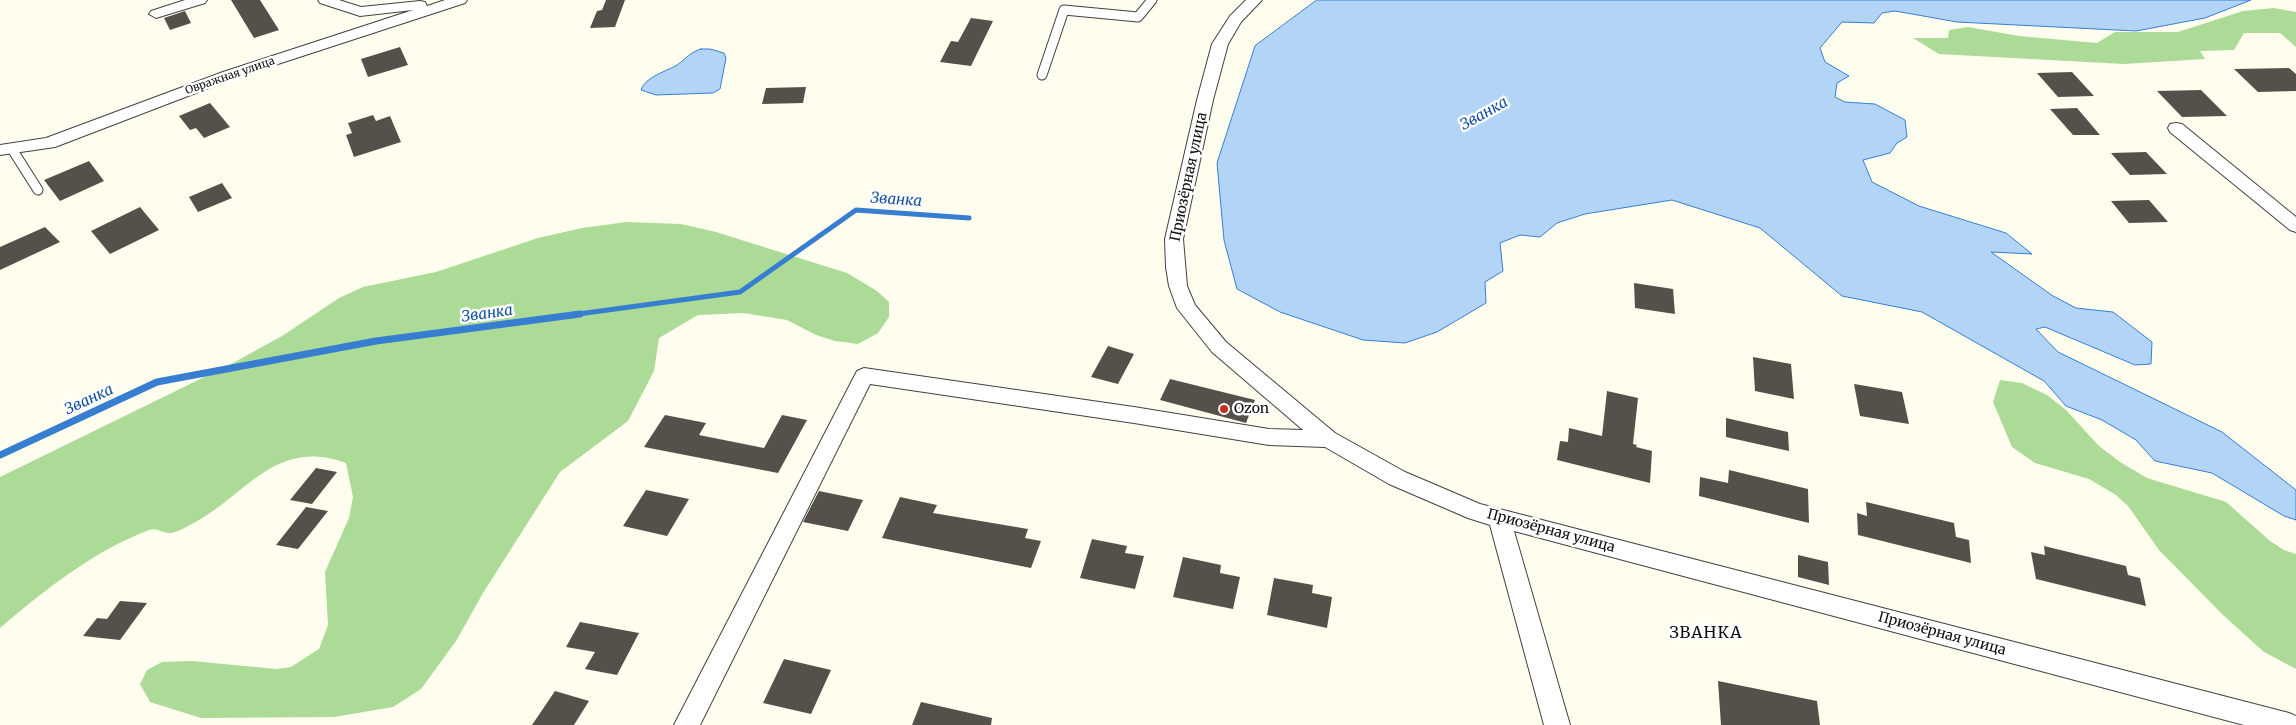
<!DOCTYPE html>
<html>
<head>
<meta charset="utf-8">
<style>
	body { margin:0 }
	canvas { display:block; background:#fffeee }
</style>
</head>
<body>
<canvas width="2296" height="725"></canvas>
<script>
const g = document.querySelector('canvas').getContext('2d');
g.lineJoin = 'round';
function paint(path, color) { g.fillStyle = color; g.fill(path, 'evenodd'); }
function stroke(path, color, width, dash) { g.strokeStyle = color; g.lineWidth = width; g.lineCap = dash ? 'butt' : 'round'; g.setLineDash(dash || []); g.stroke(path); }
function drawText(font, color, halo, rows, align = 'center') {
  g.font = font + ' Merriweather,serif'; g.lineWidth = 5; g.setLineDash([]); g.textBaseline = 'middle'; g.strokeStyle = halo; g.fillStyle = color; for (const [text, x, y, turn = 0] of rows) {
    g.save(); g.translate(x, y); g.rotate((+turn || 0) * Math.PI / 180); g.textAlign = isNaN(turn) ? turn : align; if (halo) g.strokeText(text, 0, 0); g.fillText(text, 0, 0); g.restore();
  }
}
paint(new Path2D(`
	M2274 8 2296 12V47L2280 33H2244L2234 50 2200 51 2205 59 2124 64 1939 54 1913 38H1948L1949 30 1968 27 2019 36 2097 43 2115 32H2178L2243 11Z
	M627 222 681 224 716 232 847 273 877 291 889 302V317L878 333 858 344 835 341 816 335 787 320 743 313 698 315 659 338 654 371 628 421 560 472 483 593 456 641 421 689 393 707 334 717 201 718 150 702 140 684 147 670 162 662 192 661 276 669 291 667 319 649 328 625 325 572 349 518 353 497 346 463C275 437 247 495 192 524 186 527 178 532 171 533 164 534 156 527 149 530 92 552 46 589 0 628V477L233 363 282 336 339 298 363 287 436 272 538 238 582 228Z
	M2000 380 2022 383 2047 395 2066 410 2099 446 2120 462 2147 478 2226 502 2270 541 2284 550 2296 554V669L2264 652 2223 615 2159 550 2128 506 2116 495 2089 479 2035 463 2012 447 1993 402Z`), '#abdb96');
const water = new Path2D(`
	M1317 0H2251L2205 18 2136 31 1957 22 1895 11 1882 13 1874 23 1842 22 1820 48 1825 62 1849 76 1837 83 1835 97 1845 102 1875 104 1905 120 1907 137 1897 143 1890 153 1863 160 1872 182 1919 206 2006 233 2032 254 1991 252 2053 296 2076 308 2113 312 2152 342 2151 364 2135 365 2045 327 2036 329 2058 352 2222 432 2296 490V520L2284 516 2212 473 2155 461 2136 440 2102 420 2066 406 2044 381 1922 312 1842 296 1760 228 1672 200 1585 214 1557 223 1540 237 1520 235 1500 243 1503 271 1485 282 1486 303 1437 332 1405 343 1363 340 1280 312 1237 289 1224 240 1217 163 1255 46Z
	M701 49H710L724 53 726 58 720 89 713 93 656 95 641 90C645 77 667 71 677 65 686 59 690 52 701 49Z`);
paint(water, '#b2d4f7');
stroke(water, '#377ed0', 1);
stroke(new Path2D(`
	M571 315 740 292 856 210 969 218`), '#377ed0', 5);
stroke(new Path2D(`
	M0 455 157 382 376 341 580 314`), '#377ed0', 7);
paint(new Path2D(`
	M231 0H260L279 30 254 38Z
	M606 0H625L615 27 590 28 597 11 602 10Z
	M185 11 191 23 170 30 164 18Z
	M971 18 993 21 971 66 940 62 951 41 958 42Z
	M400 47 408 65 368 77 361 59Z
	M2289 68 2296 74V91L2258 92 2234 69Z
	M2072 72 2094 96 2058 97 2037 73Z
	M806 87 803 103 762 104 766 88Z
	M2201 90 2227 116 2182 117 2157 91Z
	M210 103 230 127 204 138 196 128 190 130 179 116Z
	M2077 108 2100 135H2073L2050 109Z
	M373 115 376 121 390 116 401 142 354 157 346 135 352 133 348 123Z
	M2146 152 2167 174 2130 175 2111 153Z
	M89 161 104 181 60 201 44 180Z
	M222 183 232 198 198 212 189 197Z
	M2149 200 2168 222 2129 223 2111 201Z
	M140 207 159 230 110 254 91 231Z
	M45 227 60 242 0 270V247Z
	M1634 283 1673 289 1675 314 1635 308Z
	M1108 346 1134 354 1118 384 1091 377Z
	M1753 357 1791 364 1794 399 1755 391Z
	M1170 379 1255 400 1246 423 1160 400Z
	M1854 384 1902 392 1909 424 1860 416Z
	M1607 391 1638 398 1633 444 1637 445 1636 447 1652 451 1650 483 1557 460 1560 441 1568 442 1569 428 1602 436Z
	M665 415 706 423 699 435 764 448 782 415 807 420 778 473 644 447Z
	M1726 418 1788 432 1789 451 1726 437Z
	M316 468 337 472 312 504 290 500Z
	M1729 470 1808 489 1809 523 1699 496 1700 477 1728 483Z
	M646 490 689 499 667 536 623 526Z
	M819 491 863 500 848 531 803 522Z
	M900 497 937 505 933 513 1028 529 1025 538 1041 541 1031 568 882 538Z
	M1866 502 1954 523 1956 537 1969 540 1971 563 1858 535 1857 513 1867 516Z
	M306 507 328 511 298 549 276 545Z
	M1092 539 1127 546 1125 553 1144 556 1135 589 1080 578Z
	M2044 546 2126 566 2128 575 2140 578 2146 606 2036 579 2031 552 2045 555Z
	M1798 555 1828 562 1829 585 1798 577Z
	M1183 557 1221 565 1220 573 1240 577 1233 609 1173 597Z
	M1274 578 1313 585 1312 593 1332 597 1327 628 1267 615Z
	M120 601 147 603 120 640 83 636 97 618 107 619Z
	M580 622 639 633 617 675 585 669 595 652 566 647Z
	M784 659 831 670 811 714 763 703Z
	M1718 681 1817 701 1820 725H1721Z
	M555 691 589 701 574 725H532Z
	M921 702 992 718 991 725H912Z`), '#56504a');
const lane = new Path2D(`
	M1042 75 1064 10 1138 17 1152 0
	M12 149 38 190`);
const street = new Path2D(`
	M185 0H207L205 3 156 18 149 14 151 11Z
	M318 0H339L361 7 420 1 425 2 427 6 445 0H467L465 3 235 78 55 147 0 155V145L46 138 223 72 413 10 360 16 320 3Z
	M1246 0H1262L1241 22 1228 44 1213 100 1183 239 1187 286 1195 305 1226 342 1335 433 1405 472 1480 504 2289 713 2296 716V725H2244L1514 531 1570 725H1544L1490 525 1468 518 1389 484 1325 447 1269 445 1134 423 870 384 700 725H674L857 371 864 368 1134 407 1269 429 1303 430 1212 352 1177 308 1169 286 1166 267 1165 239 1197 100 1212 44 1230 16Z
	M2176 123 2182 124 2296 217V232L2290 230 2170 132 2168 128 2170 124Z`);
stroke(lane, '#414141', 11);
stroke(street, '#414141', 2);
stroke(lane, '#fff', 9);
paint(street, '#fff');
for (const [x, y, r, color] of [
	[1224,409,5,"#c13122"]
]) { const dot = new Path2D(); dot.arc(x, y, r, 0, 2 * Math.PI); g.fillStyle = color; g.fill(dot); stroke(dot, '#fff', 2); }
drawText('11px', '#0e0e0e', '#fff', [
	["Овражная улица",230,76,-19]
]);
drawText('14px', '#0e0e0e', '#fff', [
	["Приозёрная улица",1189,177,-78],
	["Приозёрная улица",1551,531,15],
	["Приозёрная улица",1942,634,15]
]);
drawText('14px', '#0e0e0e', '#fff', [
	["Ozon",1234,409]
], 'left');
drawText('italic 15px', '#1450a2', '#fff', [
	["Званка",1484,114,-29],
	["Званка",896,200,4],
	["Званка",487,314,-8],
	["Званка",89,400,-25]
]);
g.letterSpacing = '1px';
drawText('16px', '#0e0e0e', '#fff', [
	["ЗВАНКА",1706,633]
]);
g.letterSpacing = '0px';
</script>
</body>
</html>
